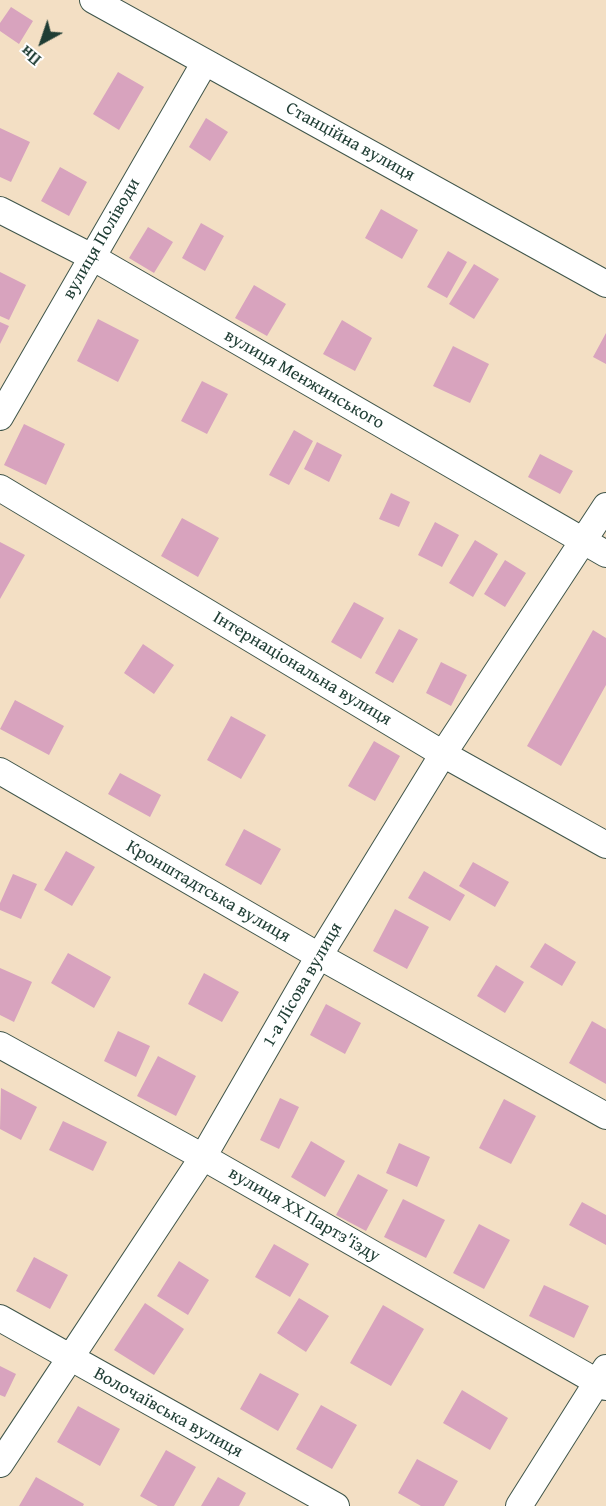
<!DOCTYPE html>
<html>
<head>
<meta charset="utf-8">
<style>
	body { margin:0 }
	#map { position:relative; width:606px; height:1506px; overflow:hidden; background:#f3dfc4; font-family:"Gentium Book Plus",serif }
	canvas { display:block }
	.north { position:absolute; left:12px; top:12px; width:60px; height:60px; -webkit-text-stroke:4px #fff; paint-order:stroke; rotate:220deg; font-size:16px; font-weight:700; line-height:24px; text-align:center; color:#1f3d34 }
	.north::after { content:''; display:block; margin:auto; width:21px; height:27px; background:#1f3d34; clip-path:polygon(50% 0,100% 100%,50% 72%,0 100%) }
</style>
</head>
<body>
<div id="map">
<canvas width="606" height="1506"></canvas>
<div class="north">Пн</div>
</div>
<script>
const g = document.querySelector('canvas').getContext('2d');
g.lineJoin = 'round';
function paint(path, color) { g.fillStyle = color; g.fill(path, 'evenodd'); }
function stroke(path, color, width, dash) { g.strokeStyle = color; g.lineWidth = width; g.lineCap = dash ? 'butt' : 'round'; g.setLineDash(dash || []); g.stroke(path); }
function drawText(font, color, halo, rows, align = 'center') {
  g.font = font + ' "Gentium Book Plus",serif'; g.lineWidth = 4.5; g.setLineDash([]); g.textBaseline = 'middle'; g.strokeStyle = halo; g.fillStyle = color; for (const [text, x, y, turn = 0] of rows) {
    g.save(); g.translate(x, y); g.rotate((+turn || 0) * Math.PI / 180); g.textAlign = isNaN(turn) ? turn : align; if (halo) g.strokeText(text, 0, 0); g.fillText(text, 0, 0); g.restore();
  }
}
paint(new Path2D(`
	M11 7 33 21 19 44 0 31V23Z
	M118 72 144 87 119 130 93 114Z
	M206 118 228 132 210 161 189 147Z
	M0 128 30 142 11 182 0 177Z
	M60 167 87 182 69 216 41 201Z
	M381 209 418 230 402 259 365 238Z
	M201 223 224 236 205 271 182 258Z
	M148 227 173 242 154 273 129 258Z
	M448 251 467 262 447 298 427 287Z
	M474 264 499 279 474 319 449 304Z
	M0 272 26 285 9 320 0 316Z
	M254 285 286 304 267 336 235 318Z
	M98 319 139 340 118 382 77 361Z
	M342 320 372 338 355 371 323 354Z
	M0 322 9 326 0 344Z
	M606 333V364L593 357Z
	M453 346 489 364 470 403 433 386Z
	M202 381 228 394 207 434 181 421Z
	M24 424 65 444 46 485 4 465Z
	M294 430 313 441 289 485 269 475Z
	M317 442 342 455 329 482 304 469Z
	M540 454 573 471 560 494 528 477Z
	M391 493 410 502 399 527 379 519Z
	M182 518 219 538 198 577 161 556Z
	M435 522 459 535 442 567 418 555Z
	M475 540 498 554 473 597 449 583Z
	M0 542 25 555 0 599Z
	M505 560 526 573 505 607 484 594Z
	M354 602 384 618 361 659 331 642Z
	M399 629 418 639 393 683 375 673Z
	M593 630 606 638V685L561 766 527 746Z
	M143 644 174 665 154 694 124 673Z
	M441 662 467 675 451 706 426 693Z
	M15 700 64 726 49 755 0 729Z
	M231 716 266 735 241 779 207 760Z
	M374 741 400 756 375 801 348 786Z
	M120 773 161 795 150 817 108 794Z
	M244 829 281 849 261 885 225 865Z
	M66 851 95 867 72 906 44 890Z
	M473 862 509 882 495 907 459 886Z
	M424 871 465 895 450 921 408 898Z
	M13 874 37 884 21 919 0 910V903Z
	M395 909 429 927 407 969 373 951Z
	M545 943 576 962 562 986 530 967Z
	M68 953 111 977 94 1008 51 983Z
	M496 965 524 982 505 1013 477 996Z
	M0 968 32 982 14 1022 0 1015Z
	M204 973 239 992 222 1022 188 1004Z
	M326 1004 361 1023 345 1054 310 1035Z
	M592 1021 606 1029V1084L569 1063Z
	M118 1031 150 1046 136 1077 104 1061Z
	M158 1056 196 1076 176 1116 137 1096Z
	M1 1088 37 1107 21 1140 0 1129Z
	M280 1098 299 1107 279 1149 260 1140Z
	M504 1099 536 1116 511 1164 479 1148Z
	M63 1121 107 1142 93 1171 49 1150Z
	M311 1141 345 1161 325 1197 291 1177Z
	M399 1143 430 1157 417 1187 386 1173Z
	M358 1174 388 1190 366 1231 336 1215Z
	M403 1199 445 1220 426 1258 384 1237Z
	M582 1202 606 1215V1245L569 1225Z
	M479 1224 510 1240 484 1289 453 1273Z
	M274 1244 309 1264 290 1297 255 1277Z
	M34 1257 68 1275 50 1309 16 1291Z
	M179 1261 209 1280 188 1315 157 1296Z
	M544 1285 589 1306 574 1338 529 1316Z
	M299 1298 329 1316 306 1352 277 1333Z
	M145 1303 184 1329 154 1375 114 1350Z
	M383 1305 424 1329 391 1386 350 1363Z
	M0 1366 16 1374 5 1397 0 1395Z
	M260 1373 299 1394 278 1431 240 1409Z
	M462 1390 508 1418 490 1450 443 1423Z
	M321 1405 357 1425 332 1469 296 1449Z
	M78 1406 120 1429 100 1466 57 1442Z
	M166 1450 196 1467 174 1506H158L140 1496Z
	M417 1459 458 1481 444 1506H421L398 1493Z
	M36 1477 84 1504 83 1506H19Z
	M218 1477 246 1493 239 1506H201Z`), '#d8a3be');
const minor = new Path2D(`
	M93 0 606 284
	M0 210 92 257 606 554
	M0 417 205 62
	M0 488 443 754 606 845
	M0 771 319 956 606 1116
	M0 1045 203 1157 606 1387
	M0 1318 336 1506
	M0 1464 203 1157 319 956 443 754 606 506
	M519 1506 606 1368`);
stroke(minor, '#3f554a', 28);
stroke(minor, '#fff', 26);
drawText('18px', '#1f3d34', '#fff', [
	["Станційна вулиця",350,142,29],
	["вулиця Поліводи",102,239,-60],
	["вулиця Менжинського",304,380,30],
	["Інтернаціональна вулиця",302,669,31],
	["Кронштадтська вулиця",208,892,30],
	["1-а Лісова вулиця",303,985,-60],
	["вулиця XX Партз'їзду",304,1215,30],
	["Волочаївська вулиця",168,1413,29]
]);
</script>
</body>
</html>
